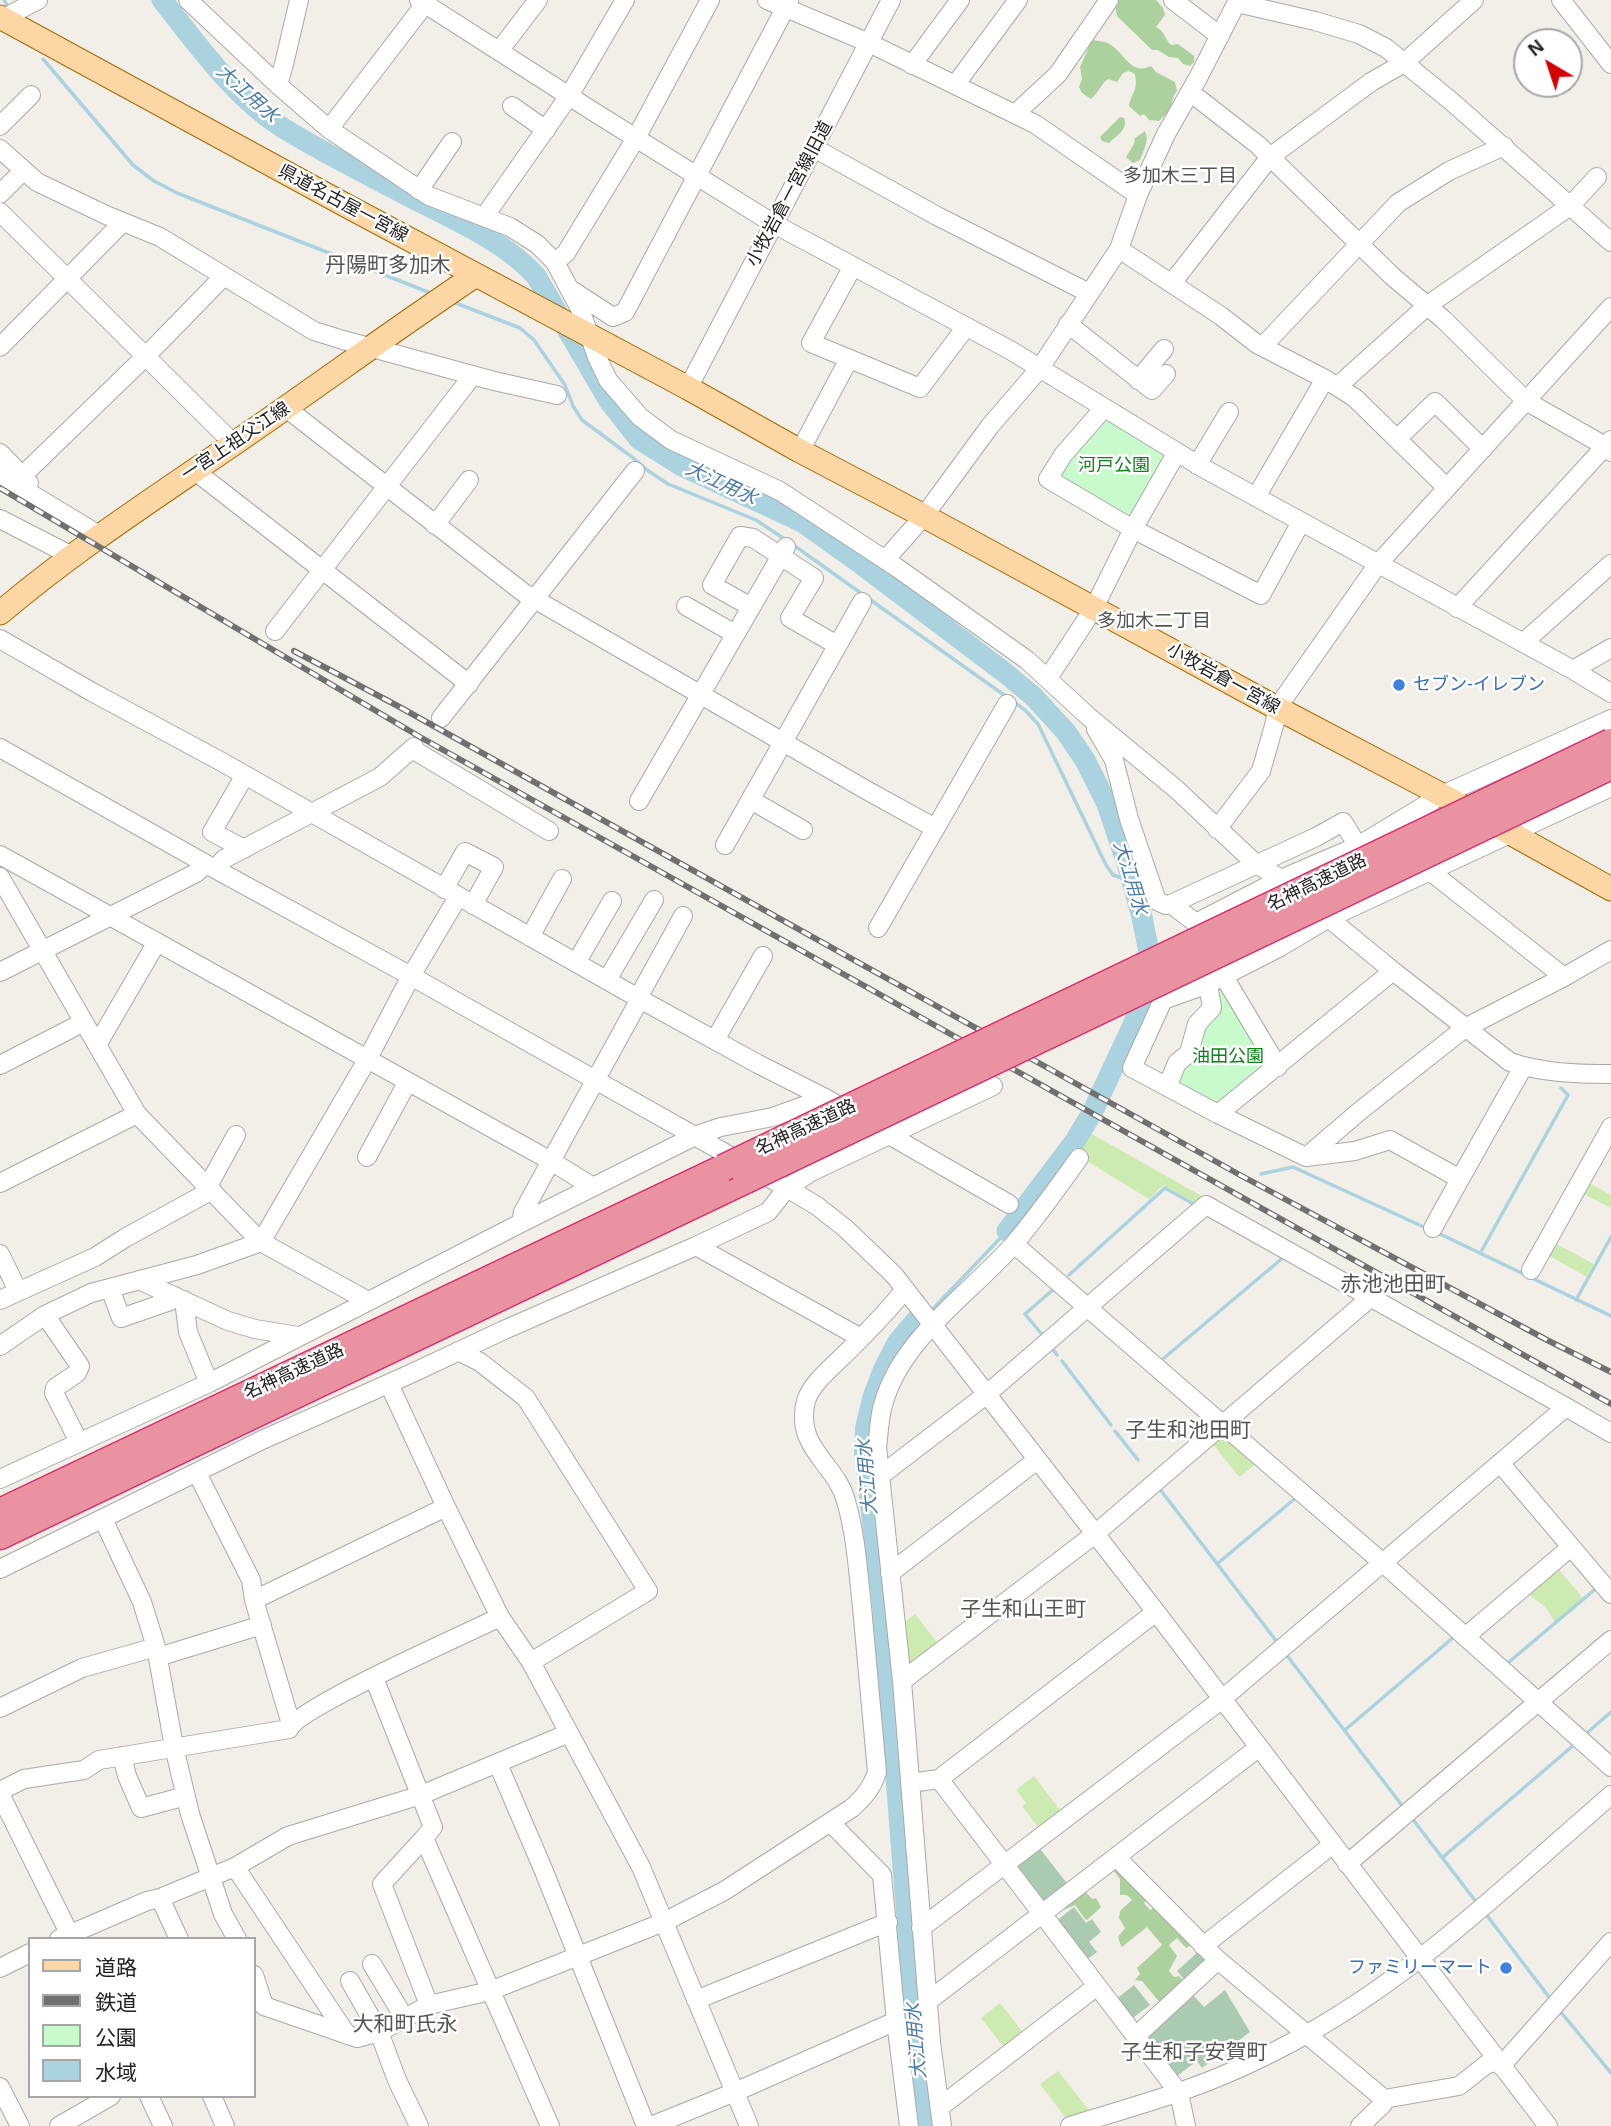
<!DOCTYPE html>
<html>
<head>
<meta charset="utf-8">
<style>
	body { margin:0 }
	#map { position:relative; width:1611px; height:2126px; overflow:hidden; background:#f2efe9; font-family:Helvetica,"Noto Sans JP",sans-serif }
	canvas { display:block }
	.legend { position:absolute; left:28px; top:1937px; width:228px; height:161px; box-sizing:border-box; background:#fff; border:2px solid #a7a7a7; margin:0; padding:9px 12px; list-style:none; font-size:21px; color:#222 }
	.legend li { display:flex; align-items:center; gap:14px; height:35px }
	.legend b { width:35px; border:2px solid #a7a7a7 }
	.north { position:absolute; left:1513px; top:28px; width:70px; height:70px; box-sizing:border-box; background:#fff; border:2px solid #a7a7a7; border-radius:50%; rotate:321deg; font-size:19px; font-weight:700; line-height:28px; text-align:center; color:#222 }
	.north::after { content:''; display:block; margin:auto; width:24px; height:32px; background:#d40000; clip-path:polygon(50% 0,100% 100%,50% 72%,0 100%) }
</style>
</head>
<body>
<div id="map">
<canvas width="1611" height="2126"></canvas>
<ul class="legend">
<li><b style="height:9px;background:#fcd6a4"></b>道路</li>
<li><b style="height:9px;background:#707070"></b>鉄道</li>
<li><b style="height:19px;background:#c8facc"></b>公園</li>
<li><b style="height:19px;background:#aad3df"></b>水域</li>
</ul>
<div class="north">N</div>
</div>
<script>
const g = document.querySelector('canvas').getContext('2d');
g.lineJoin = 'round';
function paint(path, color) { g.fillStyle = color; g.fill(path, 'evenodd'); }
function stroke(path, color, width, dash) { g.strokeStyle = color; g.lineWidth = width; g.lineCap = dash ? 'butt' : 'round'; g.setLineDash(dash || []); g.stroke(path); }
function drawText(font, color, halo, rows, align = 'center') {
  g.font = font + ' Helvetica,"Noto Sans JP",sans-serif'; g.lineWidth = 5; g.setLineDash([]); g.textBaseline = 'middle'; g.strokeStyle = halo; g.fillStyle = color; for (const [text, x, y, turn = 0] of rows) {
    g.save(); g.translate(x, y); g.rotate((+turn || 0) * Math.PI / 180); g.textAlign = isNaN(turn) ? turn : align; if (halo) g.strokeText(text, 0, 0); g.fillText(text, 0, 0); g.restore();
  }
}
paint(new Path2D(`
	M1090 1133 1207 1199 1199 1205 1164 1185 1149 1199 1077 1155Z
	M1584 1180 1611 1195V1208L1578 1191Z
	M1551 1241 1594 1264 1587 1277 1544 1253Z
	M1218 1432 1260 1461 1239 1477 1209 1439Z
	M1555 1565 1583 1598 1555 1622 1546 1608 1525 1591Z
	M915 1614 940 1646 911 1668 905 1665 901 1625Z
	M1034 1776 1063 1814 1041 1831 1022 1806 1026 1803 1016 1790Z
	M1000 2003 1025 2035 1006 2050 981 2018Z
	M1058 2071 1092 2114 1068 2121 1040 2084Z`), '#cdebb0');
paint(new Path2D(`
	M1114 0H1156L1163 8 1165 15 1156 27C1164 30 1165 39 1171 45L1178 44 1194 56V62L1190 66 1183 64 1178 58 1169 57 1158 50H1152L1117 16Z
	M1092 40C1097 41 1105 41 1109 44 1125 52 1130 76 1151 66L1156 72 1175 82 1177 91 1174 95 1170 110 1159 121 1149 120 1144 114 1140 116 1129 106C1132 91 1138 92 1135 74L1129 71 1123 73 1117 82 1108 79C1101 84 1099 92 1091 99L1082 93 1079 87 1082 79 1080 67Z
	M1120 117 1124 118C1129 129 1116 136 1109 143L1102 141 1100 137Z
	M1145 131 1147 138C1146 147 1143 152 1140 160L1133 163 1126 157 1134 144 1135 138Z
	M1112 1866 1120 1867 1148 1899 1144 1903 1150 1910 1157 1906 1193 1944 1186 1948 1177 1938 1169 1945 1177 1956 1169 1971 1174 1977 1179 1976 1185 1982 1161 2004 1142 1981 1135 1980 1140 1974 1137 1968 1138 1967 1162 1945 1147 1927 1122 1947 1121 1946 1118 1937 1125 1928 1119 1918 1120 1911 1132 1900 1127 1895H1120V1879L1114 1871H1110Z
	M1085 1891 1092 1899 1096 1898 1101 1907 1087 1920 1085 1919 1075 1905 1063 1910 1061 1908Z`), '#add19e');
paint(new Path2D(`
	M1037 1845 1069 1886 1047 1904 1040 1903 1015 1870 1016 1862Z
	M1074 1907 1086 1923 1092 1919 1101 1932 1089 1942 1097 1952 1085 1961 1055 1922Z
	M1200 1950 1208 1958 1187 1983 1177 1971Z
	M1134 1985 1150 2005 1130 2020 1115 2000Z
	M1225 1990 1250 2032 1202 2068 1197 2061 1177 2076 1146 2041 1147 2034 1191 1993 1204 2007Z`), '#aacbaf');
paint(new Path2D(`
	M1106 418 1167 454 1132 520 1056 476Z
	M1222 982 1270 1064 1217 1107 1176 1085 1214 986Z`), '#c8facc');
paint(new Path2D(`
	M918 1302 930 1316 879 1406 937 2126H917L907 2053 872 1605 854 1455 855 1427 863 1394 874 1365 889 1336Z`), '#aad3df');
stroke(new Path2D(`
	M4 0 8 7
	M43 59 133 165 154 181 177 193 433 294
	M453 302 520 328 534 340 565 385 573 406 582 420 632 457 647 470 668 484 756 520 786 540
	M792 544 1025 710 1038 724 1106 865 1113 875 1132 881
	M1261 1174 1293 1167 1426 1228
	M1438 1233 1611 1316
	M1482 1250 1568 1095 1561 1088
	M1069 1275 1165 1188 1197 1206
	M1576 1300 1611 1237
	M929 1313 1007 1231
	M1044 1337 1025 1314 1055 1288
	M1052 1348 1057 1355
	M1164 1358 1285 1256
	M1062 1361 1111 1425
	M1115 1431 1138 1460
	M1159 1488 1277 1642
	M1217 1564 1298 1496
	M1285 1653 1404 1808
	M1509 1662 1599 1586
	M1345 1730 1455 1636
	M1588 1732 1611 1712
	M1411 1817 1477 1903
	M1443 1857 1575 1744
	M1485 1913 1552 2001
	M1560 2011 1611 2073`), '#aad3df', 3.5);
stroke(new Path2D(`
	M162 0C198 45 234 97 283 128 329 156 377 180 424 204 463 224 506 243 536 276L609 401 639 439 682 466 802 522 861 564 1004 672 1033 696 1066 732 1085 760 1107 804 1127 864 1142 917 1153 973 1133 1025 1092 1113 1075 1141 1007 1231`), '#aad3df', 21);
const minor = new Path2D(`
	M188 0 278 85 329 129 429 196 510 227 537 244 555 262 580 309 597 357 608 380 640 417 671 440 780 491 896 567 1027 660 1089 717 1176 789 1256 864 1281 879 1393 971 1510 1062C1542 1073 1577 1074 1611 1074
	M419 0 594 112 774 224 1010 350 1203 468 1573 670 1611 693
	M767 0 869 43 1035 124 1138 195
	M1173 0 1220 36
	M1561 0 1611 64
	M1237 3 1315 21 1359 34 1386 48 1451 101 1611 242
	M0 20 38 0
	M499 51 538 0
	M912 65 960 0
	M278 85 284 64 299 0
	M955 85 1018 0
	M1190 92 1258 145 1392 276 1444 320 1526 401 1605 446 1611 452
	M512 106 546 130
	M1015 114 1058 74 1109 0
	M0 126 31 95
	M329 129 428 0
	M814 148 937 216 1089 293
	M0 149 37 182 106 215 160 237 314 331 343 340 494 381 557 395
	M419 190 452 142
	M0 194 24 170
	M0 212 234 444
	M484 217 569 96 625 0
	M1119 249 1221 316 1257 344 1325 379 1355 398 1446 487
	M555 262 566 253 636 138 710 0
	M853 266 811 343 920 388 966 327
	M1172 283 1270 157 1371 82 1404 63 1474 0
	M573 291 613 317 625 312 789 1
	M1068 324 1152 390 1166 374
	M0 347 123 222
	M1262 347 1398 203 1449 171 1504 146
	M1138 380 1164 349
	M1338 386 1428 305 1570 206 1597 177
	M688 388 891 0
	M286 408 524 593 868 791 935 828
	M1104 408 1063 455 1048 479 1133 529 1261 595 1301 522
	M1397 439 1435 402 1483 449
	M800 451 849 359
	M0 453 29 483
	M1197 465 1229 412
	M195 471 469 684
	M0 475 99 535
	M22 476 146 356 224 276
	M1256 497 1325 379
	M0 519 70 555
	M435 525 469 480
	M885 560 924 516 990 426 1040 368 1119 249 1138 195 1166 134 1198 78 1238 0
	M686 606 735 634
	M751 607 712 585 740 536 753 538 814 578 790 618 837 645
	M1457 608 1611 440
	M275 631 473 375
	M0 639 92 692 222 762 647 1003 758 1064 825 1098 1009 1204
	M1523 643 1611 564
	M1573 670 1611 648
	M1048 678 1094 608 1133 529 1177 452
	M441 718 635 471
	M1096 729 1114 760 1129 819 1157 901 1166 905 1171 904 1316 837 1343 822 1358 846
	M0 748 215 869 411 976 787 1188 817 1206 845 1228 894 1275 1156 1612 1548 2126
	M412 749 549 831
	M751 800 803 830
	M639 801 786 547
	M1217 829 1261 771 1275 722 1277 708 1378 564 1611 307
	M725 845 862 602
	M244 849 212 832 245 775
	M0 855 551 1161 593 1187
	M215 869 224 859 380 777 414 747
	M1431 872 1564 977
	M0 877 137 1114 261 1242 368 1301
	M444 889 465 852 494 867 473 905
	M1171 904 1196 923 1281 879 1358 846 1442 795 1611 719
	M878 928 1007 704
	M530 937 562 879
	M576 963 612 901
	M0 972 196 873 206 864
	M1223 975 1278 1067
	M607 980 654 900
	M638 998 683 916
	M715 1040 763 956
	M97 1045 157 942
	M0 1065 84 1022
	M1523 1067 1460 1179 1390 1140 1355 1151 1306 1157 1218 1114 1132 1068 1163 1000 1208 984 1280 947 1329 918 1611 787
	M1167 1087 1177 1063 1189 1053 1197 1024 1212 1008 1208 984
	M1218 1114 1393 971
	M367 1157 407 1083
	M1306 1157 1361 1110 1465 1028 1564 977 1611 950
	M0 1183 137 1114
	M208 1186 236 1135
	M521 1223 523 1212 640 999
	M1433 1228 1460 1179
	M1014 1244 1383 1563 1611 1767
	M696 1246 861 1338
	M0 1254 18 1291
	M1531 1270 1611 1127
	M139 1280 228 1321 255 1329 298 1336
	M110 1288 121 1318 170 1301 175 1296
	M0 1300 95 1257 125 1238 212 1190
	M184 1300 188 1332 209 1383
	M45 1315 80 1366 77 1373 55 1388 54 1393 79 1442
	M0 1346 45 1315 91 1293 197 1265 261 1242 367 1060 411 976 458 897
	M458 1351 480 1362 526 1398 648 1591 531 1662
	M389 1384 446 1507 500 1617 531 1662 641 1867 749 2126
	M1500 1463 1611 1594
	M197 1473 251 1580 254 1600 291 1724
	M880 1476 987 1394 1206 1205 1566 1407
	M0 1479 209 1383 521 1223 697 1135 721 1127 773 1117 825 1098
	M103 1519 142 1602 156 1647 174 1747 190 1814 223 1914 237 1939
	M0 1569 262 1440 408 1375 504 1330 696 1246 768 1212 787 1188 811 1172 993 1086
	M890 1573 1037 1460
	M254 1600 446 1507
	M1465 1637 1571 1547
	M158 1657 262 1625
	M374 1678 433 1827 424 1838 550 2126
	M902 1681 1095 1534 1370 1298
	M0 1708 82 1668 156 1647
	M122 1756 127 1776 141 1808 186 1796
	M498 1764 543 1869 646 2126
	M939 1779 1179 2093 1186 2126
	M910 1783 939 1779 1156 1612
	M0 1791 24 1779 84 1770 99 1760 289 1729C299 1707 468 1633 500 1617
	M0 1794 72 1939
	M830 1822 882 1875 896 2021 909 2126
	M424 1838 382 1884 429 2005
	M1116 1857 1218 1960 1384 2099 1459 2086 1487 2064 1498 2061
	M1347 1864 1611 1640
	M235 1867 347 2035
	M160 1898 179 1939
	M921 1928 1221 1700 1566 1407 1611 1433
	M59 1939 147 1901 160 1898 235 1867 288 1836 421 1795 569 1733
	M1203 1946 1332 1845
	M372 1964 405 2019
	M0 1968 30 1953
	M254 1975 264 2006 357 2038 379 2032 397 2080 419 2126
	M350 1981 379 2032 429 2005 490 1991 664 1922 724 1891 852 1808C864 1797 872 1788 877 1772 872 1717 867 1662 862 1607 858 1572 856 1535 846 1501 836 1463 794 1448 806 1401 811 1384 831 1368 843 1356 865 1334 887 1313 905 1289
	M696 2000 888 1922
	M927 2002 1258 1748
	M1136 2036 1218 1960
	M1501 2066 1611 1942
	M0 2087 20 2126
	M149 2096 163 2126
	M212 2096 225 2126
	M940 2107 1097 1986
	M59 2126 111 2096
	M651 2126 735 2092 896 2021
	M942 2126 931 2042 902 1681 877 1447C879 1433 879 1418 883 1405 901 1338 970 1294 1014 1244 1037 1217 1058 1187 1079 1158
	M1070 2126C1105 2115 1141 2105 1176 2093 1221 2078 1266 2057 1307 2034 1418 1972 1515 1878 1611 1795
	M1360 2126 1383 2104 1384 2099`);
const major = new Path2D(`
	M0 17 347 206 688 388 800 451 924 516 1277 708 1442 795 1611 889
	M0 613C78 547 161 494 245 436 322 383 398 327 476 275`);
const highway = new Path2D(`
	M0 1512 723 1168
	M0 1536 746 1180`);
stroke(minor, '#a9a9a9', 20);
stroke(major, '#a06b00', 25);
stroke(highway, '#dc2a67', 29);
stroke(minor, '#fff', 18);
stroke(major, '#fcd6a4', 23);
stroke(highway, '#e892a2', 26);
const rail = new Path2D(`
	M0 488 420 737 1611 1404
	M294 651 396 705 1240 1175 1547 1340 1611 1372`);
stroke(rail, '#707070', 6);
stroke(rail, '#fff', 3.5, [10]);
const highwayBridge = new Path2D(`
	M723 1168 1611 742
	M746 1180 1611 766`);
stroke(highwayBridge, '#dc2a67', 29, []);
stroke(highwayBridge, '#e892a2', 26);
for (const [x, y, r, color] of [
	[1399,685,7,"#3f7fe0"],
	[1506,1968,7,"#3f7fe0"]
]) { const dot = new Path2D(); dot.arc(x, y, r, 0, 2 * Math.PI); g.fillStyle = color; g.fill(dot); stroke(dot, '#fff', 2.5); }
drawText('18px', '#222', '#fff', [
	["小牧岩倉一宮線旧道",790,194,-62],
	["県道名古屋一宮線",343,204,28],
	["一宮上祖父江線",236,442,-34],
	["小牧岩倉一宮線",1223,679,29],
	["名神高速道路",1317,883,-26],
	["名神高速道路",806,1128,-25],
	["名神高速道路",294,1372,-25]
]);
drawText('18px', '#0c8416', '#fff', [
	["河戸公園",1114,466],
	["油田公園",1228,1057]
]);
drawText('18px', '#366cbe', '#fff', [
	["セブン-イレブン",1413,685],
	["ファミリーマート",1492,1968,"right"]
], 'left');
drawText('italic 19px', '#4a7aab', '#fff', [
	["大江用水",247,94,42],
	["大江用水",721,484,25],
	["大江用水",1130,878,73],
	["大江用水",868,1477,-95],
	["大江用水",917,2041,-95]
]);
drawText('19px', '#555', '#fff', [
	["多加木三丁目",1180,177],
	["多加木二丁目",1154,622]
]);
drawText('21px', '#555', '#fff', [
	["丹陽町多加木",388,266],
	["赤池池田町",1393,1285],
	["子生和池田町",1188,1431],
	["子生和山王町",1023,1610],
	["大和町氏永",405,2025],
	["子生和子安賀町",1194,2053]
]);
</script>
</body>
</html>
